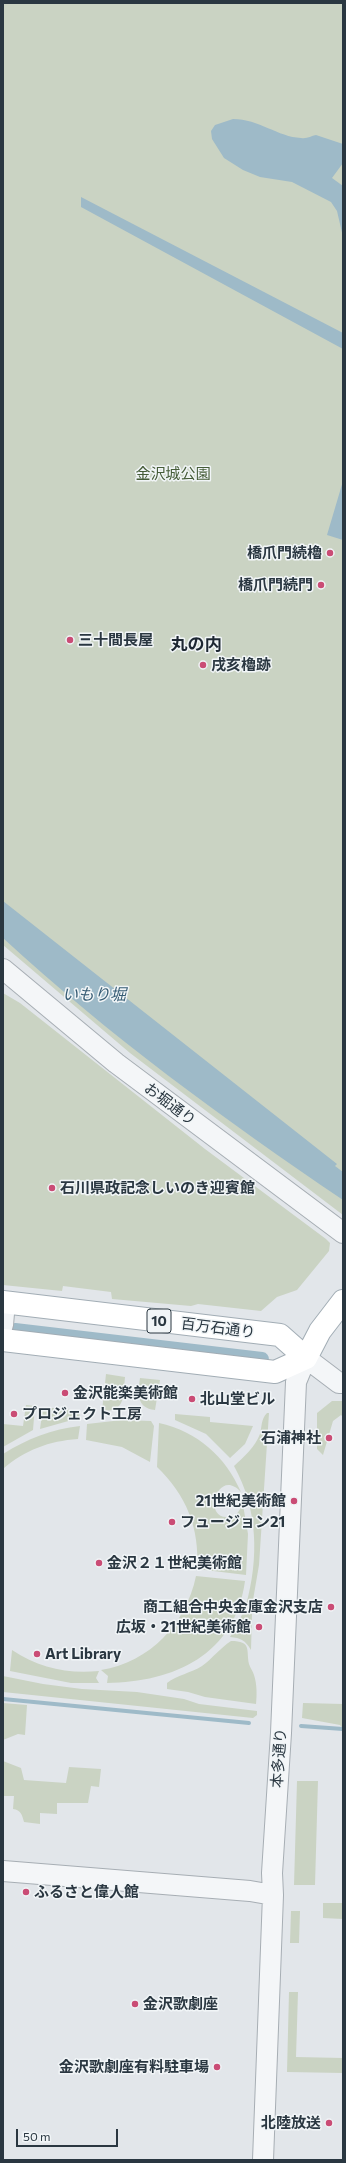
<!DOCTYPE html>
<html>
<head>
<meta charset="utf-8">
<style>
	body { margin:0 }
	#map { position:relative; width:346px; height:2163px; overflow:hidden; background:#e2e6ea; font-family:Commissioner,sans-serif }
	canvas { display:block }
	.frame { position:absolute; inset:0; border:4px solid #2a3741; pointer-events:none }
	.scale { position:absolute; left:16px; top:2129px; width:102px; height:18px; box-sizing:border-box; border:2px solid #2a3741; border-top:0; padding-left:5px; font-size:12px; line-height:14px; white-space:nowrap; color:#2a3741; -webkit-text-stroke:3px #f1f5f7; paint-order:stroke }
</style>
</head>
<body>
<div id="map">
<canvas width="346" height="2163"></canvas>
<div class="frame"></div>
<div class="scale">50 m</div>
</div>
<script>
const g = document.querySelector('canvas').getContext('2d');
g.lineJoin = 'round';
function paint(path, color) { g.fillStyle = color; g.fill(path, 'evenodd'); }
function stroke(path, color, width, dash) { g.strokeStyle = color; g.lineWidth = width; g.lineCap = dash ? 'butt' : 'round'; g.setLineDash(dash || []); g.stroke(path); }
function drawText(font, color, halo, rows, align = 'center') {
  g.font = font + ' Commissioner,"Noto Sans JP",sans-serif'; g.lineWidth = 3; g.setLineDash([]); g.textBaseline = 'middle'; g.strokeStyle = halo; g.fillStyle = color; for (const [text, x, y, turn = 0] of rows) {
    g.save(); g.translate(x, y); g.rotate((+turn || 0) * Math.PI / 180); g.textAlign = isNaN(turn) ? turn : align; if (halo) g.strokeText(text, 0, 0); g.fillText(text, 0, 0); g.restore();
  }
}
paint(new Path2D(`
	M3 3H343V1215L130 1053 3 945Z
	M3 993 20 1003 205 1149 326 1239 330 1243 329 1251 297 1290 277 1297 261 1311 198 1304 191 1306 112 1299 111 1292 63 1286 62 1291 3 1285Z
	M106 1374 125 1377C123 1396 126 1412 102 1411Z
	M140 1378 160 1380 155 1410C136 1408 138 1393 140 1378Z
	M332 1401H343V1417L341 1415 333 1421 323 1455 317 1449V1413Z
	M26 1405 35 1406 33 1430 3 1447V1424L23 1426Z
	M43 1407 80 1411 79 1418 40 1429Z
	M267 1413H269L259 1565 252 1606 246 1605C259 1558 258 1509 234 1466 244 1457 255 1447 260 1434 262 1426 261 1419 267 1413Z
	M175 1414 210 1417V1422L253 1426 245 1444 230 1458 206 1434 175 1420Z
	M122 1420 151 1421 154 1426 150 1462 122 1447 86 1440 87 1424Z
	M159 1423C198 1432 225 1456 241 1492 216 1464 199 1529 236 1515L243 1505 248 1534 246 1575 197 1569C200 1528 186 1495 157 1467Z
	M80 1426 78 1439C49 1441 25 1450 3 1469V1454C27 1439 52 1429 80 1426Z
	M196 1576 245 1581C235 1655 174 1682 107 1683L108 1676 101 1670C150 1662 186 1624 196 1576Z
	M244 1611 252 1614 251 1650C245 1640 241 1638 230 1637Z
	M231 1641C252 1641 246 1650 249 1664 250 1668 253 1671 254 1675 257 1684 257 1695 256 1704L205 1697 188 1692 167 1689V1683C177 1675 191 1673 202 1666 212 1659 220 1648 231 1641Z
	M12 1650C39 1668 67 1674 99 1671L96 1678 99 1683H71L10 1671Z
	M3 1676 43 1684 82 1689 137 1692 184 1699 199 1704 257 1711V1715L253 1718 3 1692Z
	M3 1703 27 1705 25 1735 18 1734 3 1740Z
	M303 1703 343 1704V1729L340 1725 302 1718Z
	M3 1761 21 1768 24 1780 66 1783 69 1767 101 1769 99 1787 91 1786 88 1803H57V1814L40 1813V1824L24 1822C22 1815 21 1810 13 1809L14 1796H3Z
	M297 1781H318L315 1885H294Z
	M323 1903H343V1919L323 1918Z
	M291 1911H300L299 1943H290Z
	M289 1992H298L296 2057 343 2058V2073L287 2072Z`), '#cad3c3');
paint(new Path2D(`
	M233 119C259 119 278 137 301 138 307 139 311 136 316 135L343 144V163L332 178 343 186V237L337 211 331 202 292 182 260 177 243 170 224 158 212 139 211 131 215 125Z
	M81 197 343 333V349L81 207Z
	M343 481V540L327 535Z
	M3 901 337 1164 335 1166 343 1172V1200C225 1120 108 1035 3 938Z`), '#9ebac8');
stroke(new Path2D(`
	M3 1699 249 1723
	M301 1726 343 1729`), '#9ebac8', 4);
stroke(new Path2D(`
	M15 1330 262 1359`), '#9ebac8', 14);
const tertiary = new Path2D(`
	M3 969 116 1063 343 1233
	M3 1325 5 1302
	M3 1871 250 1891 273 1895
	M263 2160 273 1895 272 1873 281 1733 296 1382 306 1358 339 1383H343`);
const primary = new Path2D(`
	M3 1302 280 1335 306 1358
	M3 1340 275 1372 306 1358
	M306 1358 320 1331 343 1301`);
stroke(tertiary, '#a7aeb4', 22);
stroke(primary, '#a2adb5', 24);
stroke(tertiary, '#f4f6f8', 20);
stroke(primary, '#fff', 22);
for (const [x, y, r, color] of [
	[330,553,4,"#ca4c75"],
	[321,585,4,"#ca4c75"],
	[70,640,4,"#ca4c75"],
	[203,665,4,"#ca4c75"],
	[52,1188,4,"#ca4c75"],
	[65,1393,4,"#ca4c75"],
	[192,1399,4,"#ca4c75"],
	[14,1414,4,"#ca4c75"],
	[329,1438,4,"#ca4c75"],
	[294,1501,4,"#ca4c75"],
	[172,1522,4,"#ca4c75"],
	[99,1563,4,"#ca4c75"],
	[331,1607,4,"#ca4c75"],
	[259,1627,4,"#ca4c75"],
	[37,1654,4,"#ca4c75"],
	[26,1892,4,"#ca4c75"],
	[135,2004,4,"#ca4c75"],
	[217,2067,4,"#ca4c75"],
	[329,2123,4,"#ca4c75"]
]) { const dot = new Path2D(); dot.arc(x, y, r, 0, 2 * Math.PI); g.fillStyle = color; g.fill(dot); stroke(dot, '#f1f5f7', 1.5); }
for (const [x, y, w] of [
	[159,1321,24]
]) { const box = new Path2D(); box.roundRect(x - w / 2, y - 12, w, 24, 3); g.fillStyle = '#f1f5f7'; g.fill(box); stroke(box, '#2a3741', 1); }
drawText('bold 14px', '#2a3741', null, [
	["10",159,1321]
]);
drawText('15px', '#455c38', '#f1f5f7', [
	["金沢城公園",173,474]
]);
drawText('bold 15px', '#2a3741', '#f1f5f7', [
	["橋爪門続櫓",322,553,"right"],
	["橋爪門続門",313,585,"right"],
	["三十間長屋",78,640],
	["戌亥櫓跡",211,665],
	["石川県政記念しいのき迎賓館",60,1188],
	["金沢能楽美術館",73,1393],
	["北山堂ビル",200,1399],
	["プロジェクト工房",22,1414],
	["石浦神社",321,1438,"right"],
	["21世紀美術館",286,1501,"right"],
	["フュージョン21",180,1522],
	["金沢２１世紀美術館",107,1563],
	["商工組合中央金庫金沢支店",323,1607,"right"],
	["広坂・21世紀美術館",251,1627,"right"],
	["Art Library",45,1654],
	["ふるさと偉人館",34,1892],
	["金沢歌劇座",143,2004],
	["金沢歌劇座有料駐車場",209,2067,"right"],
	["北陸放送",321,2123,"right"]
], 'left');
drawText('15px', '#2a3741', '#f1f5f7', [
	["お堀通り",170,1104,37],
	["百万石通り",218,1328,7],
	["本多通り",279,1758,-86]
]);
drawText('italic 16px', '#365c74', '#f1f5f7', [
	["いもり堀",94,995]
]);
drawText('bold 17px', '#1d2732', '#f1f5f7', [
	["丸の内",196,644]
]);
</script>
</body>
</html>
